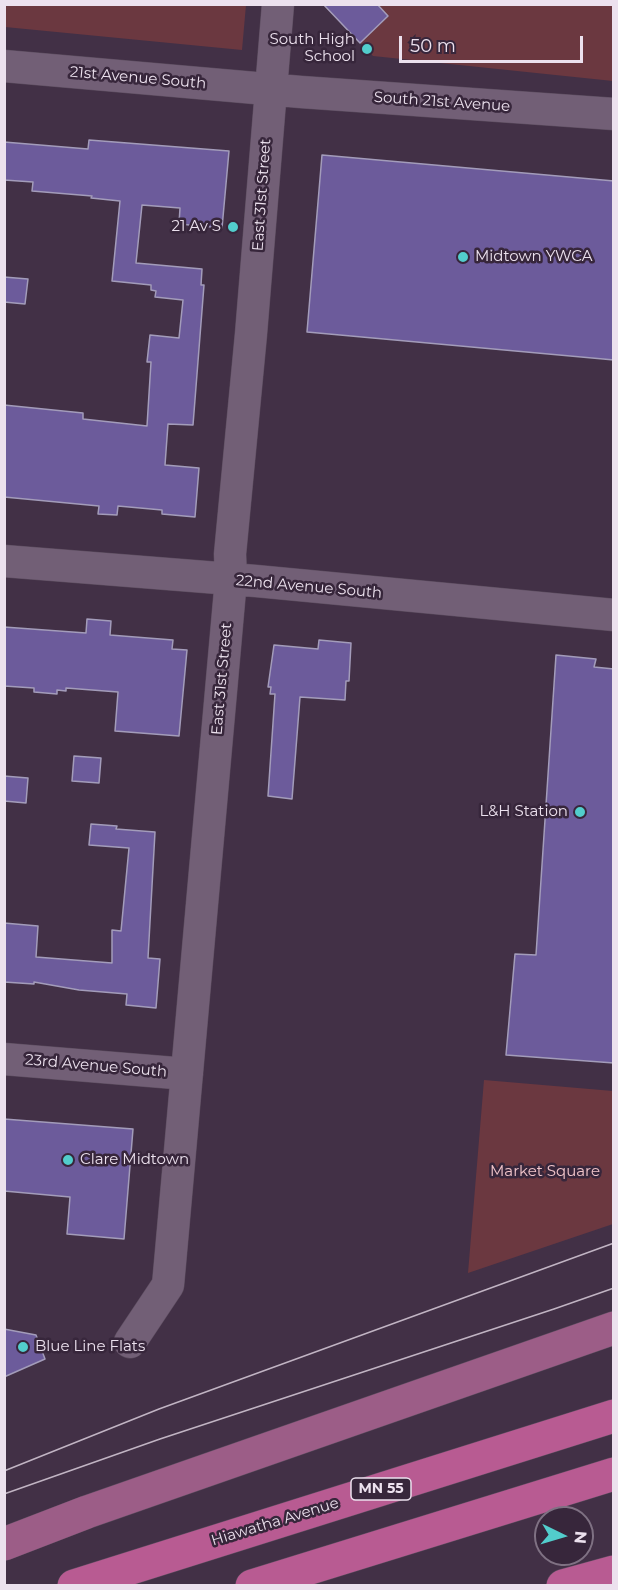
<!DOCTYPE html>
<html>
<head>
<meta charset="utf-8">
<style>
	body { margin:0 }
	#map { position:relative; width:618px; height:1590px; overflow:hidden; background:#423046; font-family:Montserrat,sans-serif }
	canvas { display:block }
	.frame { position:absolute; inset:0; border:6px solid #ece1ee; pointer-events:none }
	.north { position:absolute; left:534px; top:1506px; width:60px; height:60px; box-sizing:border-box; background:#37263b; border:2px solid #7f7183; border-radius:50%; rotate:95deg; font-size:16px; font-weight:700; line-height:24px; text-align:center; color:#ece1ee }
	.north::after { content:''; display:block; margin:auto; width:21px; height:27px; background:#52cdcc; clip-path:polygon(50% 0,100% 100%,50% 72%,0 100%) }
	.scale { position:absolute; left:399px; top:36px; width:184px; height:27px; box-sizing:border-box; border:3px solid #ece1ee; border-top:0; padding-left:8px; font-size:18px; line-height:21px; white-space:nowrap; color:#ece1ee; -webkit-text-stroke:4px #37263b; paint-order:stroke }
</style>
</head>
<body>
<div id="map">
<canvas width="618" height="1590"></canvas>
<div class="frame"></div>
<div class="north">N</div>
<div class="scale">50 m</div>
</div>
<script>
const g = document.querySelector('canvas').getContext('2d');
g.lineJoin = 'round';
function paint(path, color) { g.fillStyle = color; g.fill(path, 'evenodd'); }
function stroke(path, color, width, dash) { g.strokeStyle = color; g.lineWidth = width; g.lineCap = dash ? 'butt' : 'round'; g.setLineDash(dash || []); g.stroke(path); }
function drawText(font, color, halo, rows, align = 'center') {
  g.font = font + ' Montserrat,sans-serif'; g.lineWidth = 5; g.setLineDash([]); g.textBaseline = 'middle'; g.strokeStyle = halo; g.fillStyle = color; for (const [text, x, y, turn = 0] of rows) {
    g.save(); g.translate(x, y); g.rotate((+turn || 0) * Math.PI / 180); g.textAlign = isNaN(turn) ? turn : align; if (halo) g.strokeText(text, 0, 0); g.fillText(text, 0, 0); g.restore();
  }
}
paint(new Path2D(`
	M4 5H246L242 50 5 27Z
	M323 5H613V81L373 56Z
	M484 1080 613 1091V1224L468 1273Z`), '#6b3840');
const building = new Path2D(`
	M323 4H377L388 16 360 43Z
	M89 140 229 151 222 228 179 224 180 208 142 205 136 263 202 269 201 285H204L193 425 168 424 165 465 199 468 195 517 162 514V510L118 506 117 515 98 514 99 506 4 497V405L83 413V419L147 426 151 362H147L150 335 179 338 183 300 155 297 156 291 151 290V285L112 281 120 201 91 198 92 196 32 191 33 182 4 180V142L88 149Z
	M322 155 614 181V360L307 332Z
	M4 277 28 279 25 304 4 302Z
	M87 619 111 621 110 635 173 640 172 649 187 650 179 736 115 731 118 692 66 688V691L57 690V694L34 692V688L4 686V627L86 633Z
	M319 640 351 643 349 681H346L345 700 300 697 292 799 268 796 275 694H270L271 687H268L274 645 318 649Z
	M556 655 596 659 594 667 614 669V1063L506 1055 515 954 536 955Z
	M74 756 101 758 99 783 72 781Z
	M4 776 28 778 26 803 4 801Z
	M91 824 117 826 116 829 155 832 148 958 160 959 156 1008 126 1005 127 994 79 990 34 982V984L4 982V923L38 926 36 957 112 963V930L121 931 129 848 89 845Z
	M4 1119 133 1129 124 1239 67 1234 70 1197 4 1191Z
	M4 1329 36 1335 45 1359 4 1377Z`);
paint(building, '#6c5b9b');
stroke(building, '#a39cba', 1.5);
const minor = new Path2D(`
	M4 66 301 92 614 114
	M4 561 256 581 614 615
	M4 1059 187 1074
	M130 1342 168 1285 170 1263 231 579 230 554 251 334 278 4`);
const major = new Path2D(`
	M4 1544 87 1512 614 1328`);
const highway = new Path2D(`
	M74 1586 614 1416
	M252 1586 614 1474
	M563 1586 614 1572`);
stroke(minor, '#5b4c5e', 33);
stroke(major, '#5b4c5e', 34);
stroke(highway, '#5b4c5e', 34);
stroke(minor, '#725f76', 32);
stroke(major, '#9c5d87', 33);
stroke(highway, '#b85b92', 33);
stroke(new Path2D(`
	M4 1471 159 1409 614 1243
	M4 1494 160 1439 554 1309 614 1288`), '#c1b4c3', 1.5);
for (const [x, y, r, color] of [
	[367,49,6,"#52cdcc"],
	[233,227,6,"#52cdcc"],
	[463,257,6,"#52cdcc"],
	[580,812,6,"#52cdcc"],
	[68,1160,6,"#52cdcc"],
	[23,1347,6,"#52cdcc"]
]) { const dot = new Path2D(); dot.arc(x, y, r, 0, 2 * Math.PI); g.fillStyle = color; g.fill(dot); stroke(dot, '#37263b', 2); }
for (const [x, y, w] of [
	[381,1489,60]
]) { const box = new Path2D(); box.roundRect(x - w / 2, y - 11, w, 22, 4.5); g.fillStyle = '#37263b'; g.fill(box); stroke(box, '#ece1ee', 1.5); }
drawText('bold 14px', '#ece1ee', null, [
	["MN 55",381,1489]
]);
drawText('15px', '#ece1ee', '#37263b', [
	["South High",355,40],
	["School",355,57],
	["21 Av S",221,227],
	["Midtown YWCA",475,257,"left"],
	["L&H Station",568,812],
	["Clare Midtown",80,1160,"left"],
	["Blue Line Flats",35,1347,"left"]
], 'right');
drawText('15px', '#ece1ee', '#37263b', [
	["21st Avenue South",138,78,5],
	["South 21st Avenue",442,102,4],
	["East 31st Street",262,195,-86],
	["22nd Avenue South",309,587,5],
	["East 31st Street",222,679,-85],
	["23rd Avenue South",96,1066,5],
	["Hiawatha Avenue",275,1522,-17]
]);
drawText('15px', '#f2c5ca', '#37263b', [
	["Market Square",545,1172]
]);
</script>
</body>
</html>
